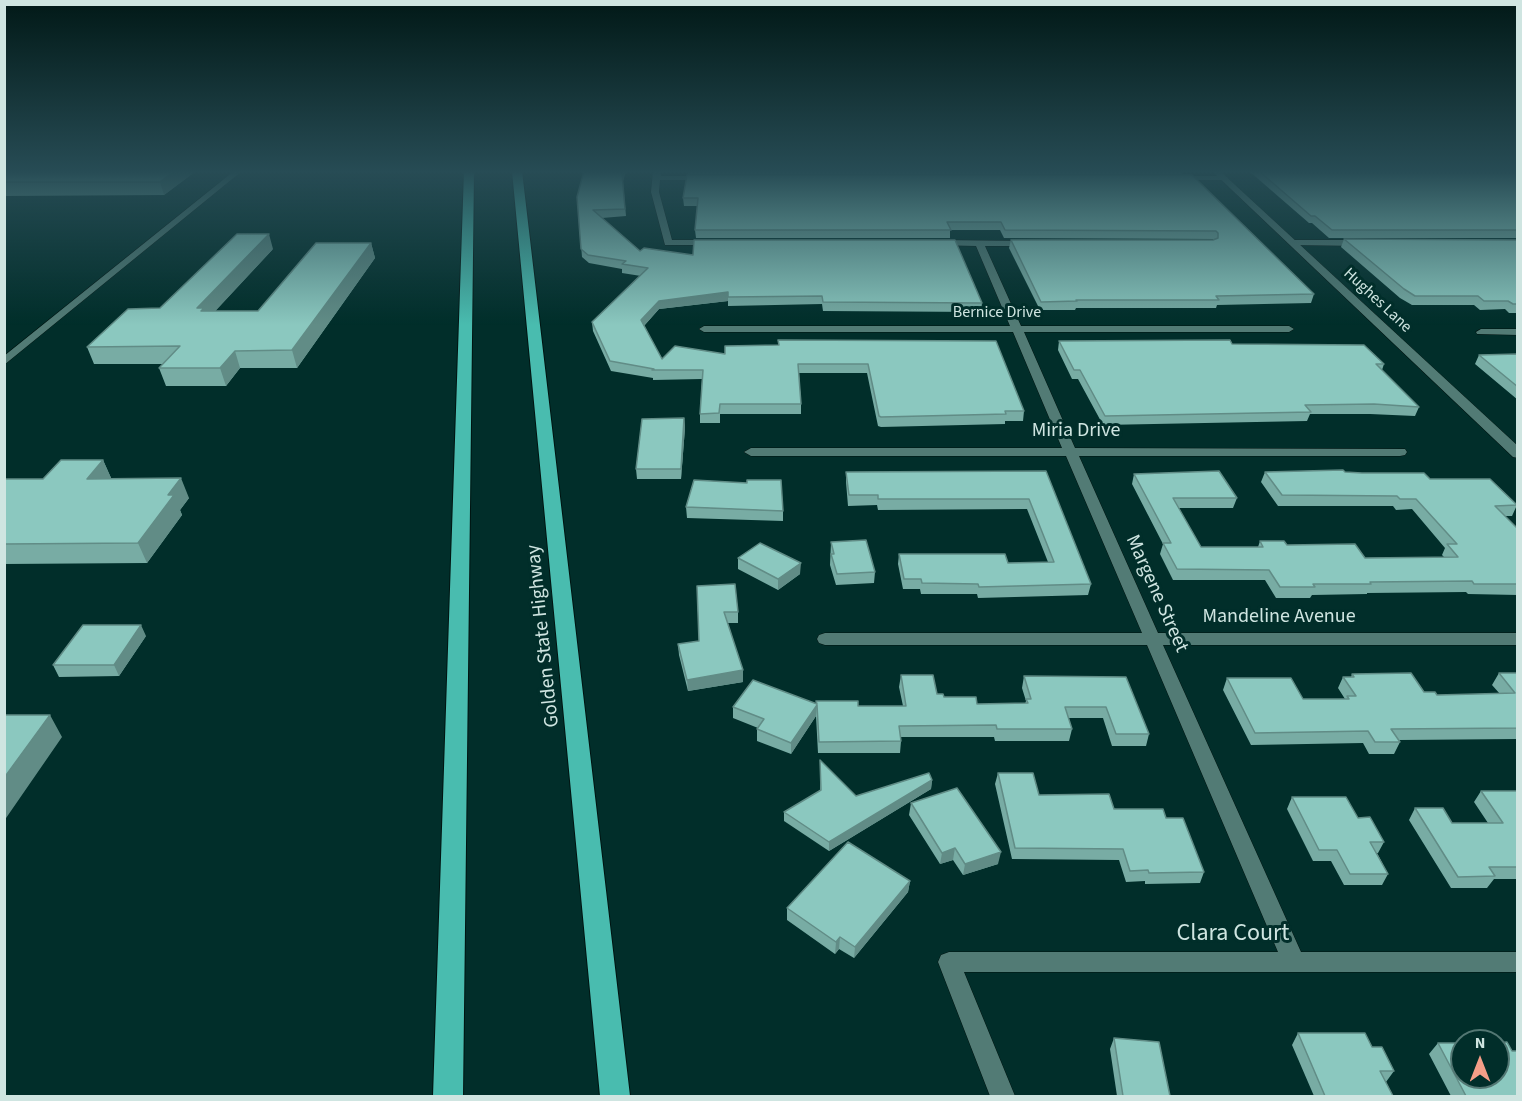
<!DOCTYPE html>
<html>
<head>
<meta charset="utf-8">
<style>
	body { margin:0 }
	#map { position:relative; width:1522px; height:1101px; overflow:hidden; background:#012e2a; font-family:"Source Sans 3",sans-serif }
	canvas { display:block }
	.frame { position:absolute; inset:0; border:6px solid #cfe5e1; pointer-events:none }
	.north { position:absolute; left:1450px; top:1029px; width:60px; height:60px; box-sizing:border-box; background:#012e2a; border:2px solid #537773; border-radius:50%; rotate:0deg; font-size:16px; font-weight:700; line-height:24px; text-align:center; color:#cfe5e1 }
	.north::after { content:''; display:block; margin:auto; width:21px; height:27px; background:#f49e88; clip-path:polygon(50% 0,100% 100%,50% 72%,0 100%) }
</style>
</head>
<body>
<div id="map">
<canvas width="1522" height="1101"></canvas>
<div class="frame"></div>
<div class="north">N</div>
</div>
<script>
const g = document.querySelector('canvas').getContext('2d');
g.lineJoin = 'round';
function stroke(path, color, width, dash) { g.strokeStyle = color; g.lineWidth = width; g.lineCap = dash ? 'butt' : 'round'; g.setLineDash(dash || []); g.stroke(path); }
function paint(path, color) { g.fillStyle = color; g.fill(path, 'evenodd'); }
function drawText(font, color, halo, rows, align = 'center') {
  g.font = font + ' "Source Sans 3",sans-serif'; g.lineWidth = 6; g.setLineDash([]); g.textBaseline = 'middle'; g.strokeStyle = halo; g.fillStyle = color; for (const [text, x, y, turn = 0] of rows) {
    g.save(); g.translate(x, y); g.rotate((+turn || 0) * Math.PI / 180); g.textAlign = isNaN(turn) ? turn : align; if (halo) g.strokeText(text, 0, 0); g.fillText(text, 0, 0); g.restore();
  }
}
const minor = new Path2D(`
	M234 171H242L4 365V356Z
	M653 171H661V176H708V180H660L659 192 672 240H713L718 243 716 245H665L651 192Z
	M1173 176H1224L1228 178 1224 180H1173Z
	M935 240 1031 241V245L1028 246H985L1021 326H1289L1294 329 1289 332H1024L1075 448 1405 449 1407 452 1405 455 1400 456H1079L1158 633H1518V645H1163L1301 952H1518V972H964L1015 1096H990L938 962 941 955 949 952H1278L1147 645H825L819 643 817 639 819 635 825 633H1142L1066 456H751L744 452 751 448H1062L1013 332H704L699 329 704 326H1010L976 246 932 245V241Z
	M1293 240H1362L1367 243 1362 246 1290 245V241Z
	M1481 329H1518V335L1477 334 1476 332Z`);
const tertiary = new Path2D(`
	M1212 171H1220L1518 446V458L1513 457Z`);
const motorway = new Path2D(`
	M464 171H474L463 1096H433Z
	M512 171H522L630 1096H600Z`);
stroke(minor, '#011411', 1);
stroke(tertiary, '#011411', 1);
stroke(motorway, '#011411', 2);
paint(minor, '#527b75');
paint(tertiary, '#527b75');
paint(motorway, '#49bcaf');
paint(new Path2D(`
	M4 171H196L164 195 4 196Z
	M584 171H626L623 181 626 216 602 218 640 251 982 303 981 312 823 311 822 304 728 306V301L659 309 644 326 662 359 725 354 778 345 996 341 1024 411 1023 421H1005V424L881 427 878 426 867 373H799L801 404V414H720V423H700V414L702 379 653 380V378L611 371 593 331 592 322 641 276 622 273V269L589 263 582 257 577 197Z
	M688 171H1183L1182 174H688Z
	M1249 171H1518V172H1289L1518 173V238H1329L1312 223H1309Z
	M1192 175 1314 294 1311 303 1217 305 1216 308H1076L1075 310H1040L1009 248 1011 240H1215L1214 239 1004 238 1000 230H950V238H696L695 230 698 206H684L683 198Z
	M1344 239 1518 240V313H1509L1505 309 1480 310 1474 305H1412L1400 298 1341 247Z
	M371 243 375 258 297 368H240L226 386H166L159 368 164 364H94L87 347 273 249 215 311H258Z
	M1059 341 1232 344 1384 364 1382 370 1419 407 1415 416 1370 414H1310L1307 421 1103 425 1078 379H1072L1058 350Z
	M1518 354V400L1475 364 1479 355Z
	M684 418 685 428 681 479H637L636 469Z
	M103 460 111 478 189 498 180 510 182 515 147 563 4 564V479H43Z
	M1046 471 1091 584 1088 595 978 598 977 594H921L920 589H903L898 564 899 554 1008 563 1048 562 1027 509 878 510 877 505 848 506 846 482V472Z
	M1265 472H1345L1430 479 1517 505 1512 516H1505L1518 529V595L1468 594 1466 592 1367 593V594L1312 595 1310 598H1276L1265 580H1173L1160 554 1163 544 1132 484 1134 474 1237 498 1233 508H1178L1201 547H1258L1260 541 1365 558 1444 557 1442 555 1445 548 1412 509 1396 510 1393 506H1278L1261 482Z
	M686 507 783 511V521L687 518Z
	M831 542 875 572 874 583 836 585 830 565Z
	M738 558 800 574 778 590 738 569Z
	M697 586 738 612V623H727L743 682 688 691 679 655 678 644 699 641Z
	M146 636 119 676 59 677 53 665Z
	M1499 673H1518V739L1399 740 1400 742 1394 754H1369L1363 743 1251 745 1223 690 1227 678 1303 699H1345L1338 688 1343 677H1351L1352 674 1437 695 1500 694 1492 685Z
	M901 675 944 697 977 704H1025L1026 701 1022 688 1024 676 1126 677 1149 734 1146 746H1112L1103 718H1068L1072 729 1069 741H995L994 737H901V741L900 753H818L816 716 791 754 757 741V729L758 728 733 718V707L816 704 858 706H903L899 687Z
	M820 760 856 796 932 780 931 789 829 851 784 821V812L820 791Z
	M998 773 1039 795 1166 818 1204 872 1200 883 1145 884V881L1126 882 1119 860 1012 859 995 784Z
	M1481 791H1518V879H1494L1487 888H1451L1409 820 1415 808 1452 823H1488L1474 802Z
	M1292 797 1358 818 1384 842 1378 853H1377L1388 874 1382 885H1344L1331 861H1313L1287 809Z
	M911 803 998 864 963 875 953 860 940 864 909 815Z
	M910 881 908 892 854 958 839 949 835 954 787 920V908Z
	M1298 1033 1372 1047 1394 1071 1386 1082 1393 1096H1314L1292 1045Z
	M1114 1038 1170 1096H1117L1110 1049Z
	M1438 1043 1512 1051 1518 1096H1451L1429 1054Z`), '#78aca4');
paint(new Path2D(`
	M174 171H196L164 195 160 182Z
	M623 171H626L623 181 622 174Z
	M269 234 273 249 208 319 197 308Z
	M371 243 375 258 297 368 292 350Z
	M728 292V301L659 309 641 329V320L659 301Z
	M235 351 240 368 226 386 220 368Z
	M684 418 685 428 681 479V469Z
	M103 460 112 480 87 479Z
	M181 478 189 498 180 510 182 515 147 563 138 543 168 495Z
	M801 563 800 574 778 590V579Z
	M141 625 146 636 119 676 114 665Z
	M743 670V682L688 691 687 680Z
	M817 705 816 716 791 754V743Z
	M50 715 62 737 4 821V778Z
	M932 780 931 789 829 851V842Z
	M955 848 953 860 940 864 942 853Z
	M1001 852 998 864 963 875 965 864Z
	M910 881 908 892 854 958 855 947Z
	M840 937 839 949 835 954 836 942Z`), '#618c86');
const building = new Path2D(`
	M4 171H174L160 182H4Z
	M584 171H623L622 174 625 209 593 210 640 251 644 248 693 255 694 240H955L982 303 823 302 822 296 728 297V292L659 301 641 320 662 359 675 346 725 354V346L779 345 778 340 996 341 1024 411H1005L1006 414 881 417 879 416 868 364H798L801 404H720L719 413 700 414 703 370H652L654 369 610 361 592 322 648 268 622 264 626 261 588 255 581 249 577 197Z
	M1259 171H1288L1289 173H1518V230H1332L1315 216H1311Z
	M687 175H1192L1314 294 1216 296 1219 300H1076L1077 301 1041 302 1011 240H1213L1218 238V233L1216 231 1005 230 1001 222H947L951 230H695L698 198H683Z
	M237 234H269L197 308H204L201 311H258L316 243H371L292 350 235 351 220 368H159L180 346 87 347 128 309 160 308Z
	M1344 239 1518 240V304H1513L1508 301H1484L1478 296H1415L1404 289Z
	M1230 340 1232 344 1364 345 1384 364H1376L1419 407 1374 404 1305 405 1311 412 1105 416 1080 370H1074L1059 341Z
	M1518 354V387L1479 355Z
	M684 418 681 469H636L642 419Z
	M61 460H103L87 479 181 478 168 495H174L138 543 4 544V479H43Z
	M1343 470 1345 472 1362 473H1424L1430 479H1490L1517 505 1495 506 1518 529V584H1474L1472 581 1370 582 1371 584H1313L1315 587H1280L1269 570 1177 569 1163 543H1171L1134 474 1219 471 1237 498H1173L1201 547H1263L1260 541H1284L1287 545 1355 544 1365 558 1458 557 1447 544H1457L1416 499H1400L1397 496 1282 495 1265 472Z
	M1046 471 1091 584 979 587 978 584 922 583 921 579H904L899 554H1005L1008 563 1054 562 1029 499H878V495H849L846 472Z
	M694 480 747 483V480H781L783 511 686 507Z
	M866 540 875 572 837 574 831 554H834L831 542Z
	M760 543 801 563 778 579 738 558Z
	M735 584 738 612H724L743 670 687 680 678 644 699 641 697 586Z
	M83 625H141L114 665H53Z
	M1411 673 1424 692H1435L1437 695 1515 693 1499 673H1518V728L1391 729 1400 742H1375L1368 731 1255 733 1227 678H1291L1303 699H1349L1347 696H1356L1343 677H1354L1352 674Z
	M901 675H933L937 694H943L944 697H976L977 704 1028 703 1026 699H1031L1024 676 1126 677 1149 734H1116L1106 707H1065L1072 729H997L996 725 899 726 901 741 819 742 817 705 791 743 757 729 764 719 733 707 753 680 817 704 816 701H858V706H906Z
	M4 715H50L4 778Z
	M820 760 856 796 929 773 932 780 829 842 784 812 821 790Z
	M998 773H1033L1039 795 1109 794 1114 809H1163L1166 818H1183L1204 872 1149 873 1148 870 1130 871 1123 849 1015 848Z
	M957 788 1001 852 965 864 955 848 942 853 911 803Z
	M1481 791H1518V867H1489L1495 876 1458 877 1415 808H1443L1452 823H1503Z
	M1292 797H1346L1358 818 1370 817 1384 842H1370L1388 874H1350L1337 850H1319Z
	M848 842 910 881 855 947 840 937 836 942 787 908Z
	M1298 1033H1365L1372 1047H1382L1394 1071H1380L1393 1096H1325Z
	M1114 1038 1159 1042 1170 1096H1123Z
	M1507 1042 1512 1051H1518V1096H1466L1438 1043H1462V1077H1498V1043Z`);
paint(building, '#8bc8bf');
stroke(building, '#618c86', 1.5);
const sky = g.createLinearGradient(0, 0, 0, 325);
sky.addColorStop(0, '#011917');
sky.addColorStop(0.53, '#274c55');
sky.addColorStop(1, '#274c5500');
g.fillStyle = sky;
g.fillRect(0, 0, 1522, 325);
drawText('16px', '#cfe5e1', '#012e2a', [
	["Hughes Lane",1377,301,43],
	["Bernice Drive",997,313]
]);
drawText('20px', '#cfe5e1', '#012e2a', [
	["Miria Drive",1076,432],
	["Margene Street",1156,594,66],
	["Mandeline Avenue",1279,618],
	["Golden State Highway",544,636,-96]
]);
drawText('24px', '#cfe5e1', '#012e2a', [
	["Clara Court",1233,935]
]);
</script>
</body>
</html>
